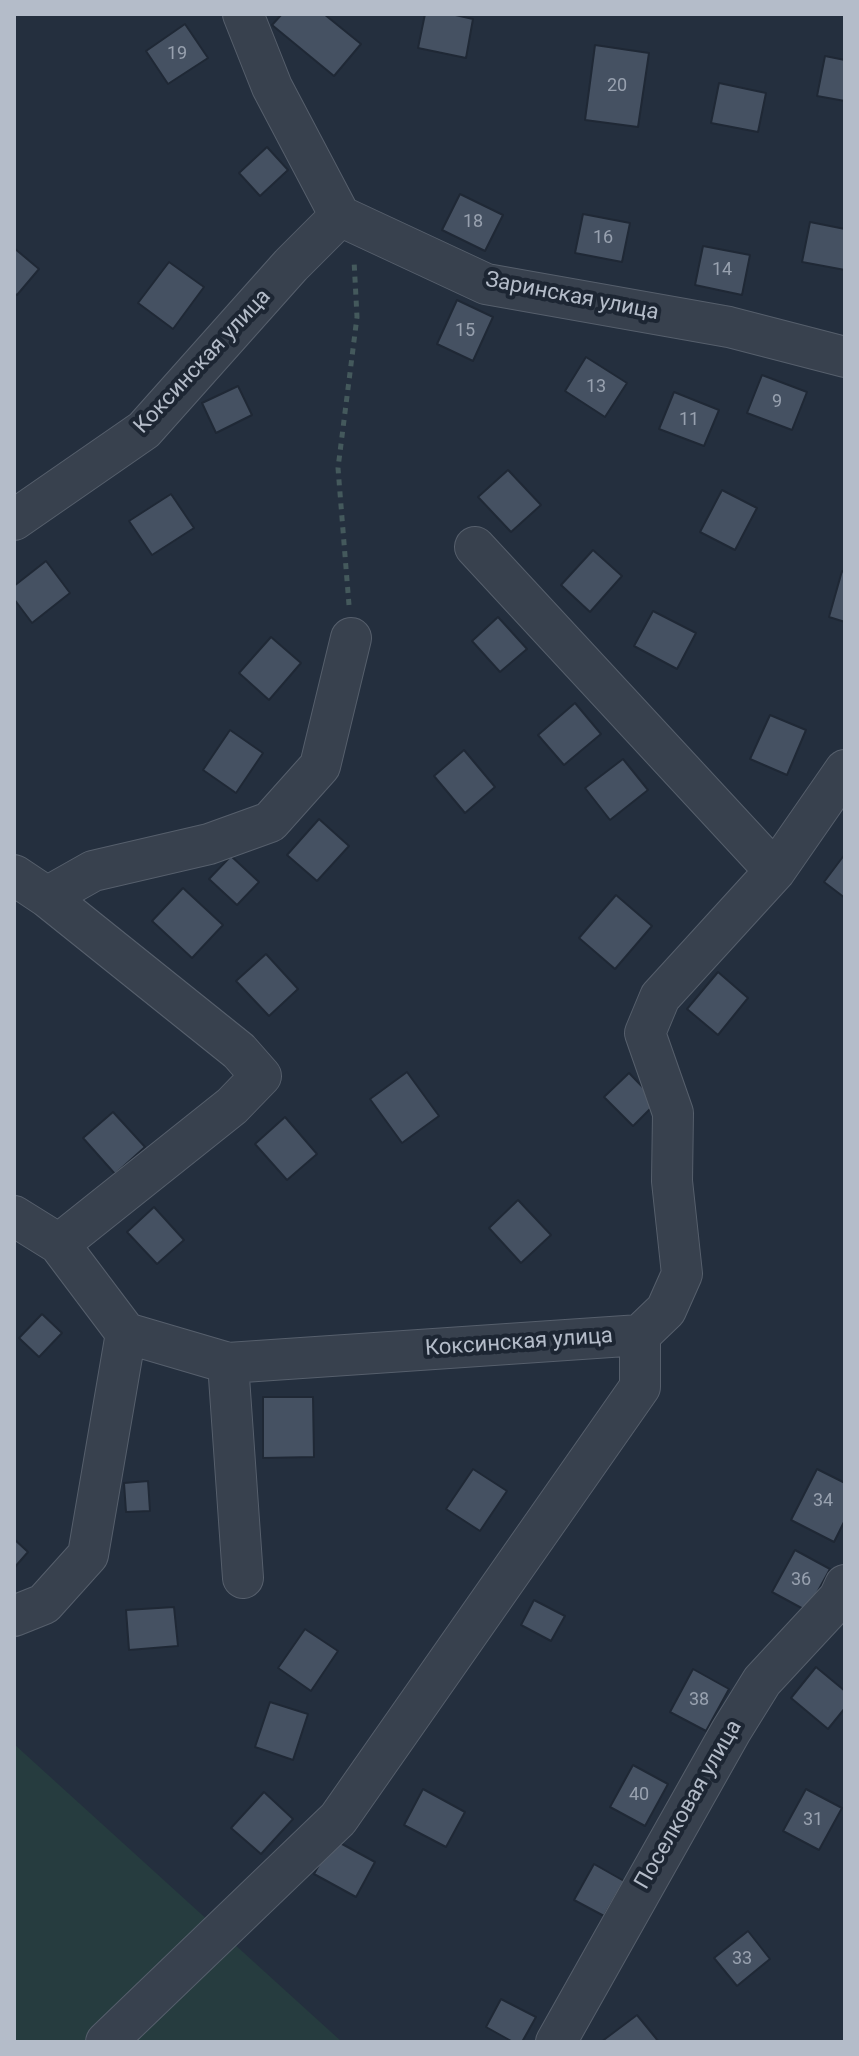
<!DOCTYPE html>
<html>
<head>
<meta charset="utf-8">
<style>
	body { margin:0 }
	#map { position:relative; width:859px; height:2056px; overflow:hidden; background:#242f3e; font-family:Roboto,sans-serif }
	canvas { display:block }
	.frame { position:absolute; inset:0; border:16px solid #b4bcc9; pointer-events:none }
</style>
</head>
<body>
<div id="map">
<canvas width="859" height="2056"></canvas>
<div class="frame"></div>
</div>
<script>
const g = document.querySelector('canvas').getContext('2d');
g.lineJoin = 'round';
function paint(path, color) { g.fillStyle = color; g.fill(path, 'evenodd'); }
function stroke(path, color, width, dash) { g.strokeStyle = color; g.lineWidth = width; g.lineCap = dash ? 'butt' : 'round'; g.setLineDash(dash || []); g.stroke(path); }
function drawText(font, color, halo, rows, align = 'center') {
  g.font = font + ' Roboto,sans-serif'; g.lineWidth = 8; g.setLineDash([]); g.textBaseline = 'middle'; g.strokeStyle = halo; g.fillStyle = color; for (const [text, x, y, turn = 0] of rows) {
    g.save(); g.translate(x, y); g.rotate((+turn || 0) * Math.PI / 180); g.textAlign = isNaN(turn) ? turn : align; if (halo) g.strokeText(text, 0, 0); g.fillText(text, 0, 0); g.restore();
  }
}
paint(new Path2D(`
	M14 1744 342 2042H14Z`), '#263c3f');
const building = new Path2D(`
	M282 14H324L361 44 334 76 272 25Z
	M425 14H451L473 19 466 58 418 48Z
	M185 24 208 58 168 84 146 51Z
	M595 45 649 53 638 127 585 120Z
	M825 56 845 60V101L817 96Z
	M719 83 766 93 758 132 711 123Z
	M267 147 288 170 260 196 239 173Z
	M460 194 503 215 485 251 442 230Z
	M583 214 630 223 622 262 575 253Z
	M810 222 845 229V270L802 262Z
	M703 246 750 255 742 295 695 285Z
	M14 248 39 269 17 295 14 293Z
	M169 262 204 287 173 329 138 303Z
	M457 300 493 317 473 361 437 344Z
	M586 357 627 383 605 417 565 391Z
	M762 375 807 392 792 430 747 413Z
	M238 386 252 415 216 433 202 403Z
	M674 392 719 410 704 446 659 429Z
	M508 470 541 505 511 532 478 497Z
	M722 490 757 508 735 550 700 532Z
	M171 494 194 528 152 555 129 521Z
	M593 550 622 576 590 612 561 585Z
	M46 561 70 593 32 623 14 599V586Z
	M842 571 845 572V622L829 617Z
	M653 611 696 633 677 669 634 646Z
	M498 617 527 649 500 672 472 641Z
	M271 637 301 663 269 700 239 673Z
	M575 703 601 734 564 765 538 735Z
	M770 715 806 730 787 775 750 759Z
	M230 730 263 753 236 793 203 770Z
	M464 750 495 787 465 813 434 776Z
	M623 759 648 790 610 820 585 788Z
	M319 819 349 846 317 881 287 855Z
	M845 854V898L824 882Z
	M231 856 259 882 237 905 209 879Z
	M183 888 223 925 192 958 152 921Z
	M616 895 652 926 615 969 579 938Z
	M266 954 298 989 269 1016 236 981Z
	M718 972 748 998 718 1035 687 1009Z
	M407 1072 439 1116 402 1143 370 1099Z
	M629 1073 657 1102 633 1126 604 1097Z
	M113 1112 145 1147 115 1174 83 1138Z
	M285 1117 317 1154 287 1180 255 1144Z
	M518 1200 551 1235 521 1263 489 1228Z
	M154 1207 184 1240 157 1264 127 1232Z
	M42 1314 62 1333 39 1357 19 1338Z
	M263 1397H313L314 1457 263 1458Z
	M473 1469 507 1491 480 1531 446 1509Z
	M817 1469 845 1483V1520L834 1542 791 1520Z
	M148 1481 150 1511 126 1512 124 1483Z
	M14 1539 28 1552 14 1568Z
	M795 1550 830 1569 807 1611 772 1592Z
	M534 1600 565 1616 551 1641 521 1625Z
	M174 1607 178 1646 129 1650 126 1610Z
	M305 1629 338 1651 311 1691 278 1668Z
	M816 1667 845 1691V1708L828 1729 791 1698Z
	M693 1669 729 1689 706 1731 670 1712Z
	M270 1702 308 1714 293 1760 255 1747Z
	M633 1765 668 1784 645 1826 610 1807Z
	M423 1789 465 1812 446 1847 404 1825Z
	M806 1789 842 1808 819 1850 783 1831Z
	M264 1792 293 1819 261 1854 231 1828Z
	M333 1839 375 1862 356 1897 314 1874Z
	M594 1864 624 1881 604 1916 574 1900Z
	M748 1931 770 1959 737 1986 714 1958Z
	M501 1999 536 2017 522 2042H513L486 2027Z
	M637 2015 659 2042H601Z`);
paint(building, '#455162');
stroke(building, '#1f2835', 2);
const minor = new Path2D(`
	M243 14 272 87 340 216 486 284 729 327 845 357
	M14 520 144 430 291 265 340 216
	M475 547 775 871
	M14 875 47 897 239 1051 261 1076 232 1106 59 1244
	M47 897 93 871 209 844 270 822 320 766 351 638
	M14 1216 59 1244 126 1333 228 1363 640 1335 666 1310 682 1274 672 1181 673 1113 645 1033 660 997 775 871 845 770
	M228 1363 243 1578
	M14 1616 44 1604 88 1555 126 1333
	M106 2042 338 1819 640 1387V1335
	M556 2042 731 1731 762 1681 839 1598 845 1585`);
stroke(minor, '#565f6c', 42);
stroke(new Path2D(`
	M349 605 338 468 357 317 354 260`), '#44595c', 5, [6, 6]);
stroke(minor, '#38414e', 40);
drawText('18px', '#98a1af', null, [
	["19",177,54],
	["20",617,86],
	["18",473,222],
	["16",603,238],
	["14",722,270],
	["15",465,331],
	["13",596,387],
	["9",777,402],
	["11",689,420],
	["34",823,1501],
	["36",801,1580],
	["38",699,1700],
	["40",639,1795],
	["31",813,1820],
	["33",742,1959]
]);
drawText('22px', '#b4bcc9', '#1d2633', [
	["Заринская улица",572,297,11],
	["Коксинская улица",203,362,-47],
	["Коксинская улица",519,1343,-4],
	["Поселковая улица",689,1805,-60]
]);
</script>
</body>
</html>
